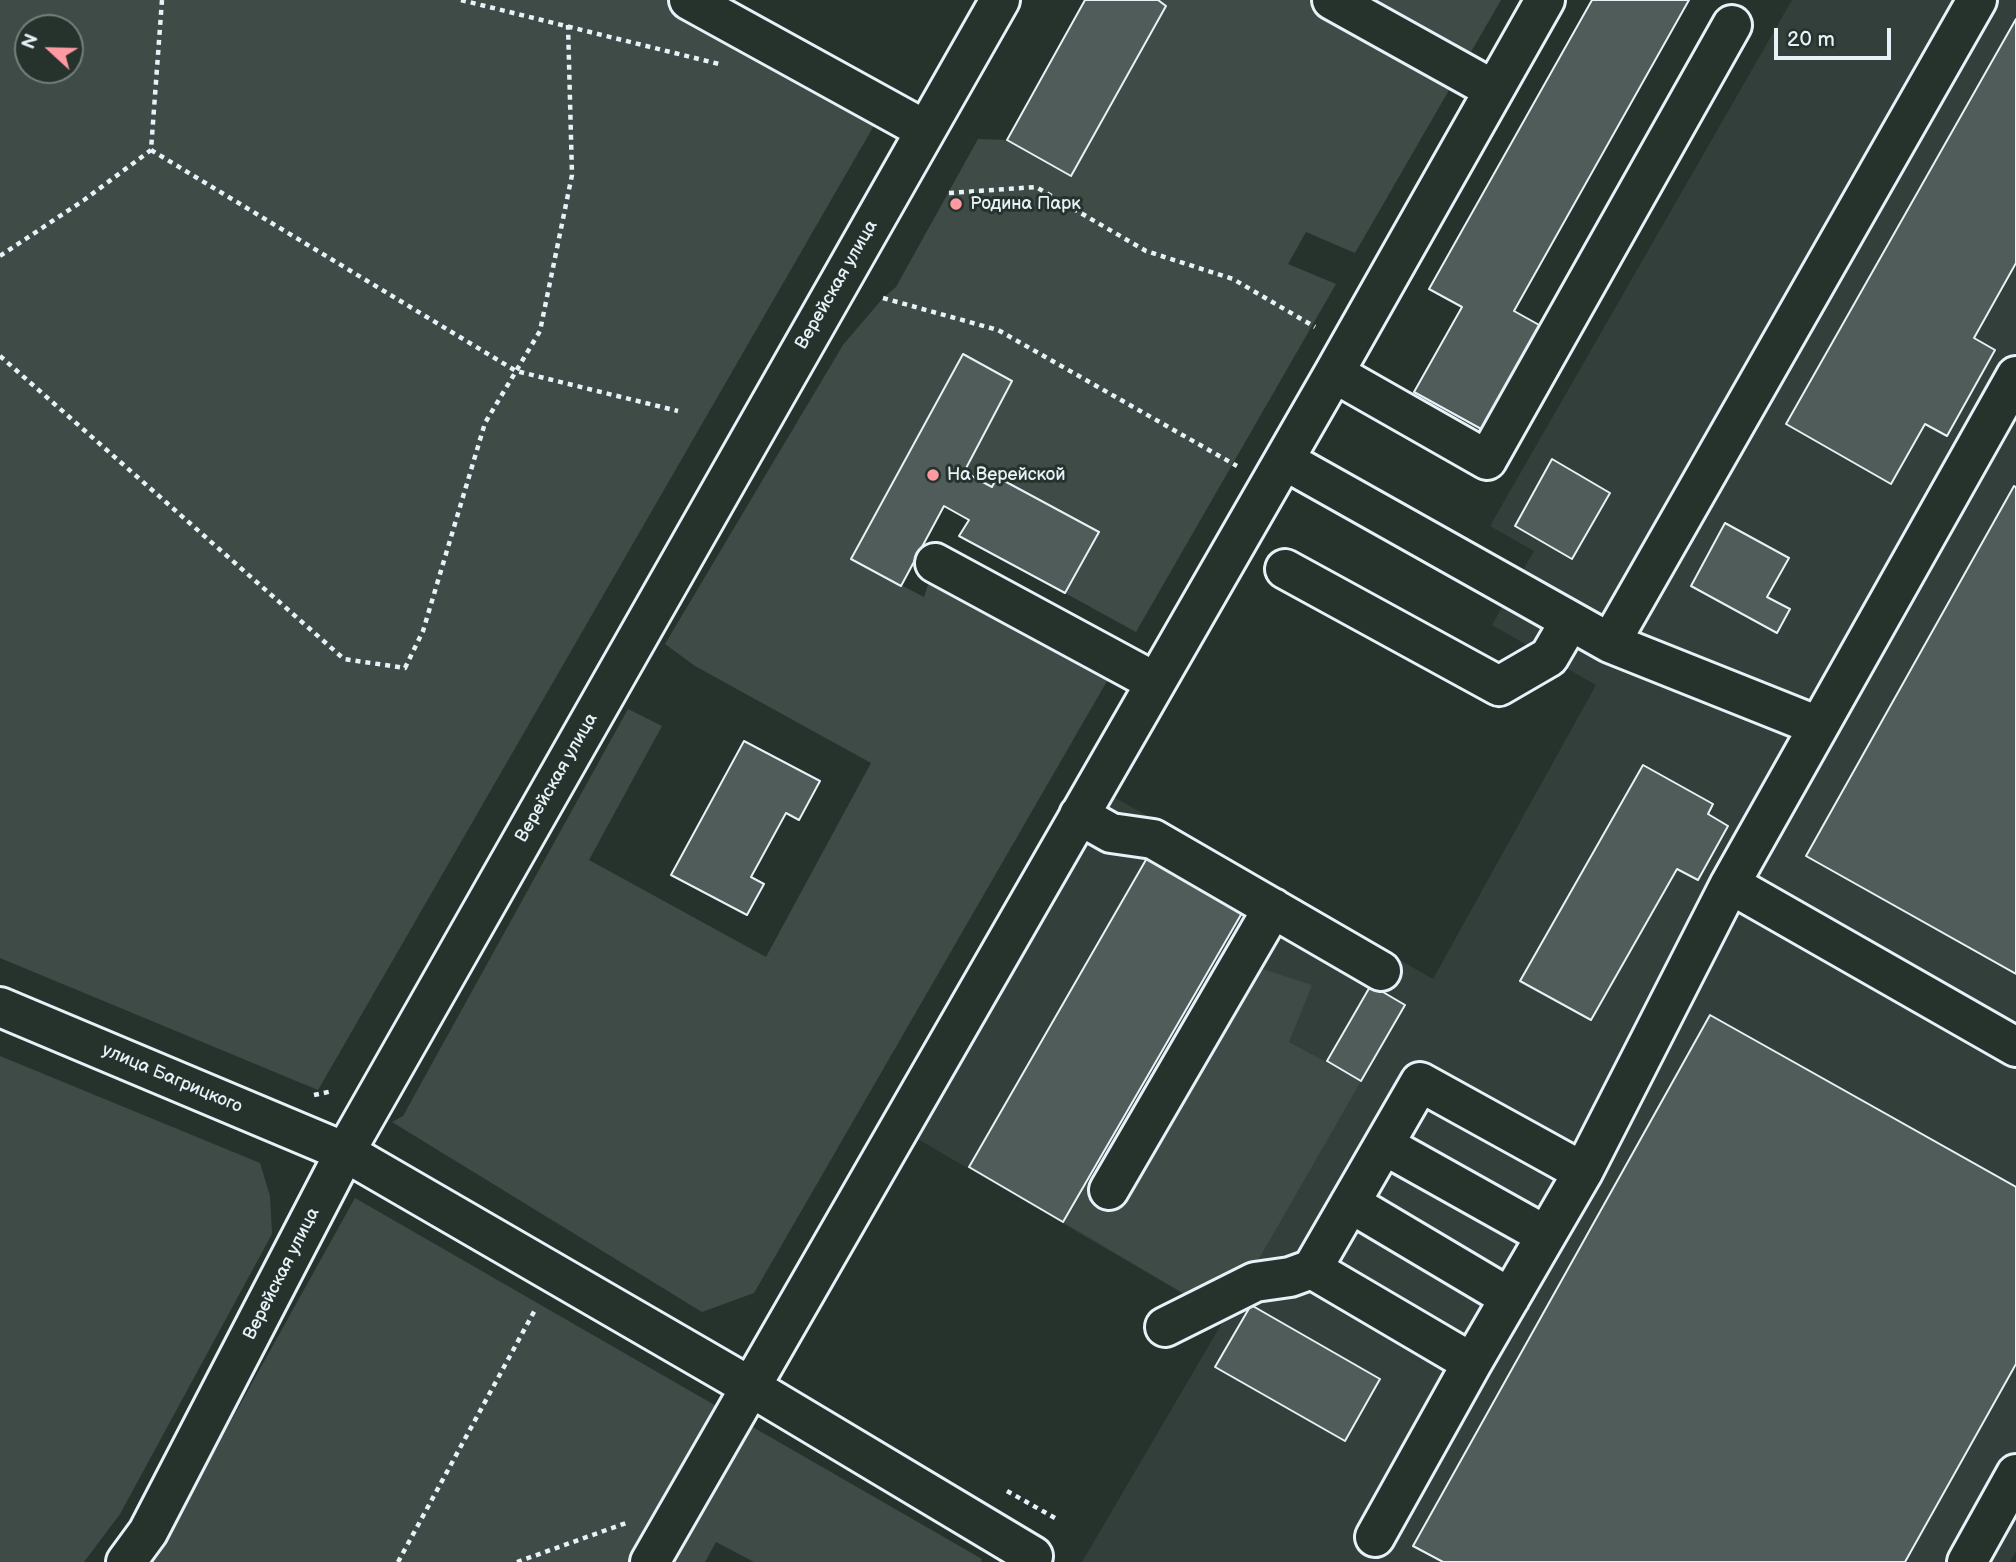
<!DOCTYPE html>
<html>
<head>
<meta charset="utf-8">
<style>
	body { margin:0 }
	#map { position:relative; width:2016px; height:1562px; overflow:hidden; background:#26332d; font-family:"Balsamiq Sans",sans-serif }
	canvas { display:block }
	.north { position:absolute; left:14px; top:14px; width:70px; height:70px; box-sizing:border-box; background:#26332d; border:2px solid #747f7e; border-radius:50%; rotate:292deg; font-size:19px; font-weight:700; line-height:28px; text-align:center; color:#e8f1f8 }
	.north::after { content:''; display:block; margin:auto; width:24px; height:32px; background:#ff9aa2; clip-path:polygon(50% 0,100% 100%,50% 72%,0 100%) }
	.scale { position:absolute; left:1774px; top:28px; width:117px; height:32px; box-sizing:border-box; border:4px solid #e8f1f8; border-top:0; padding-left:9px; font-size:21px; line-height:24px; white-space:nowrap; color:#e8f1f8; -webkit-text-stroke:5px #26332d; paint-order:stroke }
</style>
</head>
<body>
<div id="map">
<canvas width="2016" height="1562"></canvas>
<div class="north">N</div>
<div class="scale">20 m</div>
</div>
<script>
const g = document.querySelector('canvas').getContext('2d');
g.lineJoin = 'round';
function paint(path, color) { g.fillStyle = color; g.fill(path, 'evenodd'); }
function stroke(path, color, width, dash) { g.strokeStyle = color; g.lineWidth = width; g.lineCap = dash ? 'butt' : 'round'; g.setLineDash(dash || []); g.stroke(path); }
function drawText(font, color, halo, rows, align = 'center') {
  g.font = font + ' "Balsamiq Sans",sans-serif'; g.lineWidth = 6; g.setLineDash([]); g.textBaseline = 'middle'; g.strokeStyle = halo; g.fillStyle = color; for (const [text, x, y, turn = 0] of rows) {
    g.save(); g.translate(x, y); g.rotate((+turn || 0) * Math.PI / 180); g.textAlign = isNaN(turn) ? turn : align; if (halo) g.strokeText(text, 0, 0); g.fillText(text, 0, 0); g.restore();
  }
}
paint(new Path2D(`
	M1792 0H2016V1551L2010 1562H1082L1225 1318 916 1138 1114 797 1433 979 1596 685 1492 625 1534 551 1490 526Z`), '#333f3a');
paint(new Path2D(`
	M0 0H724L891 96 318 1090 0 958ZM28 28H70V70H28Z
	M1158 0H1501L1355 253 1306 232 1288 264 1336 284 1136 632 1065 593 1098 533 997 478 992 487 964 472 1012 382 962 355 851 559 924 597 935 563 1118 662 754 1293 702 1312 392 1122 403 1116 628 709 662 726 589 860 766 957 871 763 695 666 665 644 843 345 883 298 896 287 978 139 1007 140 1071 176 1166 7Z
	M1241 962 1312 985 1289 1042 1361 1081 1225 1318 1063 1222 1085 1182 1109 1190Z
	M0 1056 260 1163 270 1196 272 1234 120 1514 84 1562H0Z
	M355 1198 982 1559 981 1562H754L716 1542 705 1562H149L163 1543Z`), '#3e4b47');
const building = new Path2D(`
	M1085 0H1158L1166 6 1071 176 1007 140Z
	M1592 0H1689L1514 311 1541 326 1483 430 1414 392 1462 307 1429 289Z
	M2016 19V263L1974 338 1995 350 1947 436 1925 424 1891 484 1786 424Z
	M963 354 1012 381 964 472 992 487 997 477 1099 532 1065 593 959 536 969 520 944 506 901 586 851 559Z
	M1552 459 1610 493 1572 559 1515 526Z
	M2014 486 2016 487V974L1806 856Z
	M1725 523 1789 558 1767 597 1790 609 1777 633 1691 586Z
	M744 741 820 781 799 820 786 813 751 877 764 884 747 915 671 875Z
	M1643 765 1713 804 1708 814 1728 826 1698 880 1677 869 1591 1020 1520 981Z
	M1147 858 1242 913 1063 1222 969 1167Z
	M1371 985 1405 1005 1361 1081 1327 1061Z
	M1710 1015 2016 1187V1364L1905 1562H1443L1413 1546Z
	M1251 1305 1380 1379 1345 1441 1215 1367Z`);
paint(building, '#505c59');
stroke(building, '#e8f1f8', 2);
const minor = new Path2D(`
	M689 0 925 130
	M1332 0 1494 90
	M1334 373 1487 460 1732 25
	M1284 460 1610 643 1977 0
	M935 563 1155 682
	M1285 569 1499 686 1549 657 1570 621
	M1610 643 1818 726
	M1079 815 1111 833 1153 839 1381 971
	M1730 884 2016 376
	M0 1007 345 1152 749 1386 1033 1556
	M1384 1145 1545 1235
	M1109 1190 1273 908
	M1350 1203 1510 1298
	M1312 1269 1472 1363
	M1165 1327 1255 1282 1290 1277 1312 1269 1420 1082 1583 1172
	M1375 1537 1472 1363 1583 1172 1730 884 2016 1047
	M126 1562 148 1532 345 1152 1000 0
	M650 1562 1334 373 1545 0
	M1967 1562 2016 1474`);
stroke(minor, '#e8f1f8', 44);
stroke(new Path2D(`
	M461 0 719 64
	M151 150 516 371 678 411
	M949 193 1036 187 1146 251 1233 279 1315 327
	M0 256 84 200 151 150 162 0
	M883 298 998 330 1237 466
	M0 356 344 659 405 668 423 631 485 423 540 331 572 175 568 25
	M314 1095 333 1091
	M1007 1491 1055 1518
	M398 1562 536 1308
	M517 1562 626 1523`), '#e8f1f8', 4.5, [5, 5]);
stroke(minor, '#26332d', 38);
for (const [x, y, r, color] of [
	[956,204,7,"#ff9aa2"],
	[933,475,7,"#ff9aa2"]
]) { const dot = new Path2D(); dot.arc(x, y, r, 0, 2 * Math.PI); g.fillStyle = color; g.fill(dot); stroke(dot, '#26332d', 2.5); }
drawText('18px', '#e8f1f8', '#26332d', [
	["Родина Парк",970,204],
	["На Верейской",947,475]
], 'left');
drawText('18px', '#e8f1f8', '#26332d', [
	["Верейская улица",837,285,-60],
	["Верейская улица",557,778,-60],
	["улица Багрицкого",172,1079,23],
	["Верейская улица",282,1274,-63]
]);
</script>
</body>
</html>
